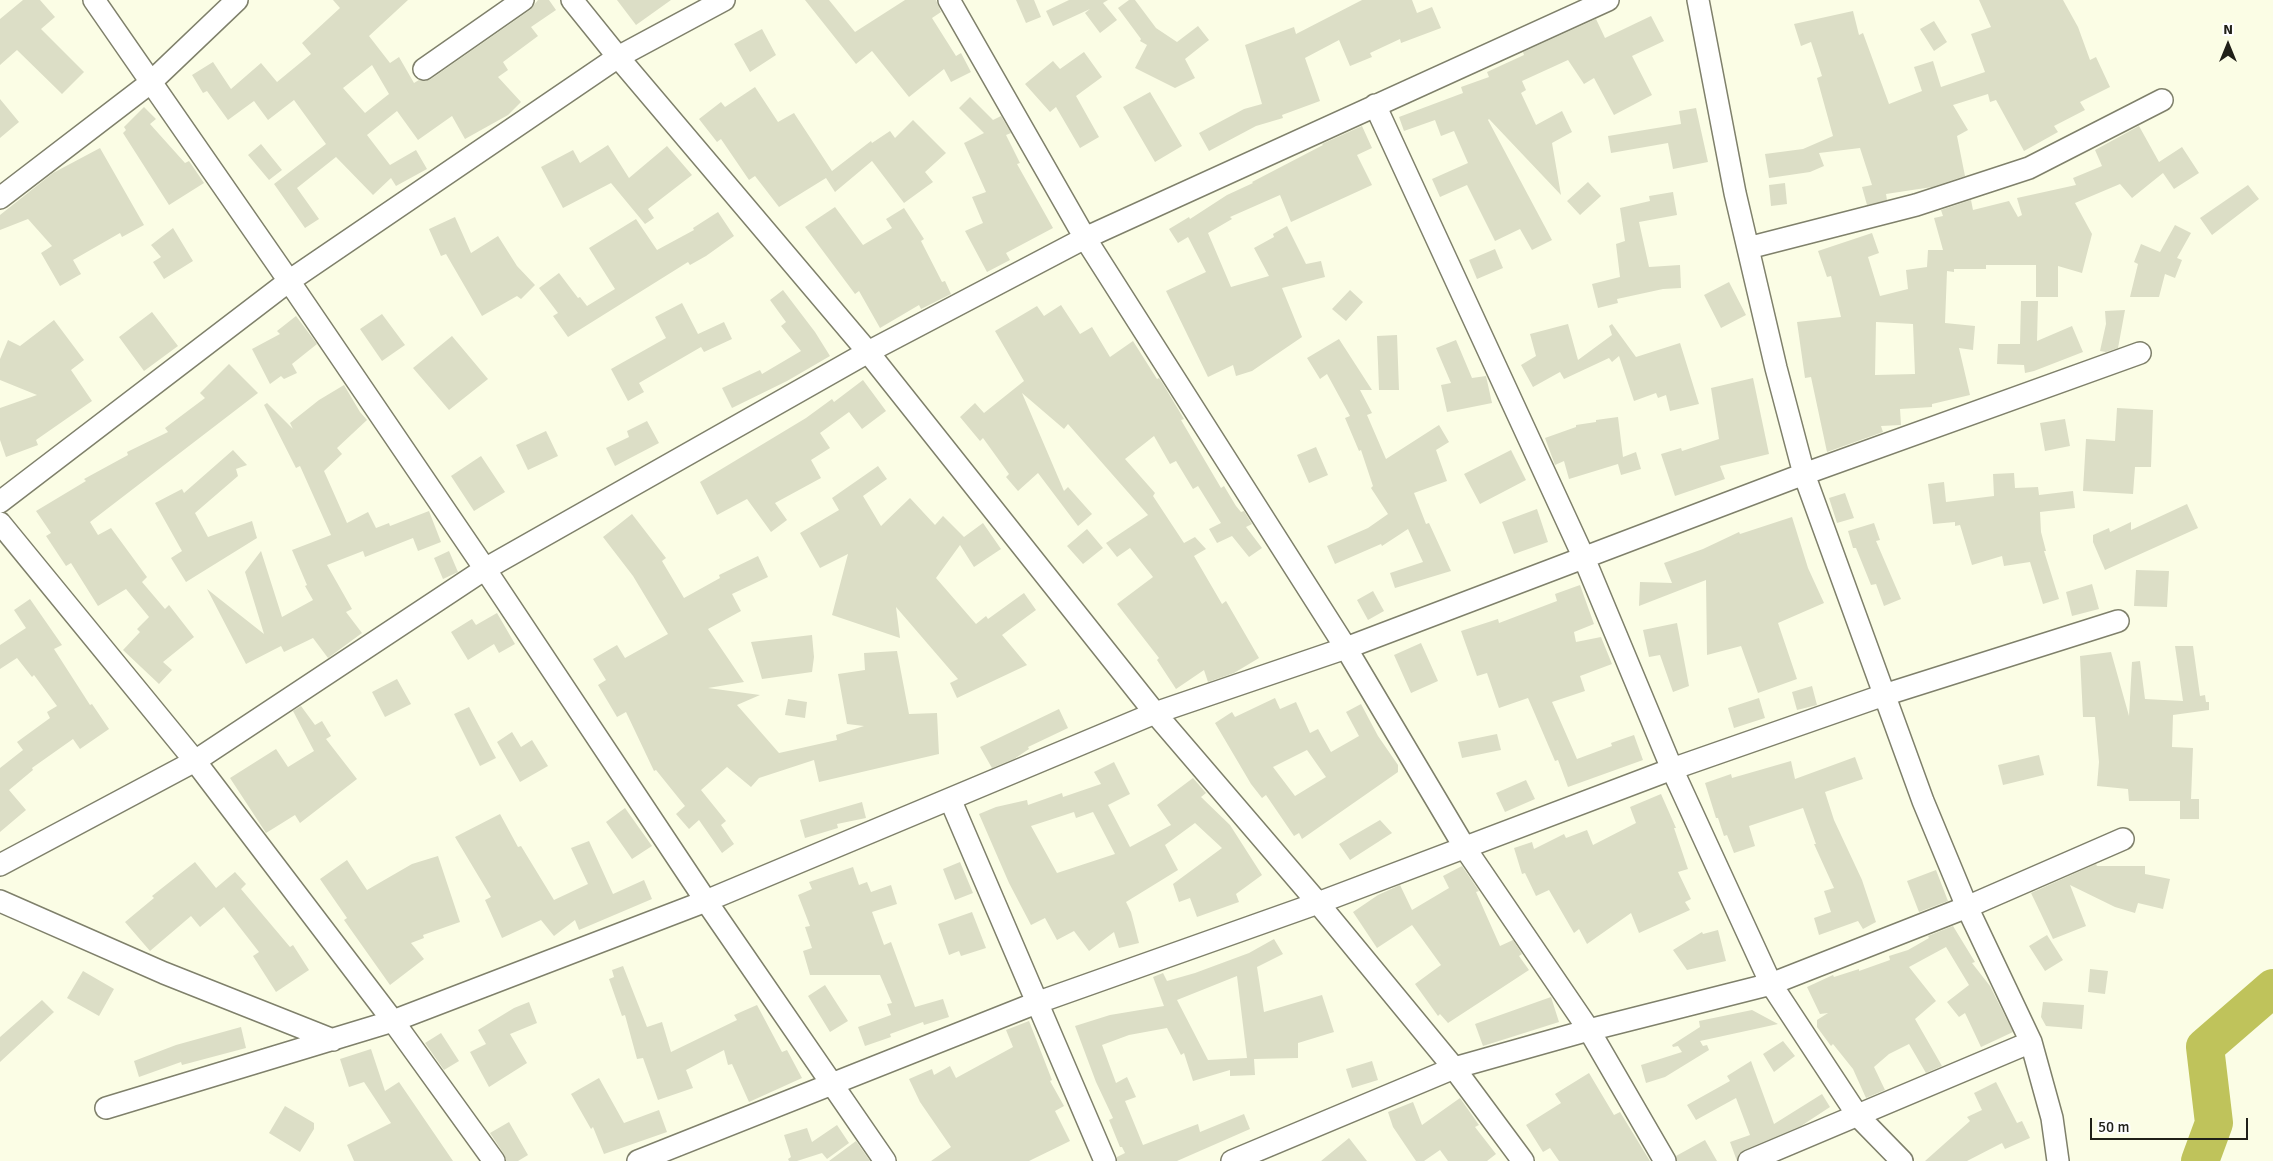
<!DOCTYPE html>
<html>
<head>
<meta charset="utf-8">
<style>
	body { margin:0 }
	#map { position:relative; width:2273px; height:1161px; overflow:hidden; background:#fbfde5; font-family:Signika,sans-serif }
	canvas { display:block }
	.north { position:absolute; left:2203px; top:20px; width:50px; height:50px; -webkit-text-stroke:4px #fff; paint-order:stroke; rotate:0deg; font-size:14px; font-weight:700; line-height:20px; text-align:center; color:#202018 }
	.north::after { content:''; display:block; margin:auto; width:18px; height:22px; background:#202018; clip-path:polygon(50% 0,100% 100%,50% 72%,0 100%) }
	.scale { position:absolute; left:2090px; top:1118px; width:158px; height:22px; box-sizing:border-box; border:2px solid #202018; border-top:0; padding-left:6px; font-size:15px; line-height:18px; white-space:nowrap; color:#202018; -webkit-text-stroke:4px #fff; paint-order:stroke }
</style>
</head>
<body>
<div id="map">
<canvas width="2273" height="1161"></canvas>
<div class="north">N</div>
<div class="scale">50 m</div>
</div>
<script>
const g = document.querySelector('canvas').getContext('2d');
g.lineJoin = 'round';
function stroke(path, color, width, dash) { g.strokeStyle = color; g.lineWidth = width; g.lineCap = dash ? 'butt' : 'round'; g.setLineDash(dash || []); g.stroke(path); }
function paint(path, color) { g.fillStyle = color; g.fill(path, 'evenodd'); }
stroke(new Path2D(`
	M2200 1161 2214 1123 2205 1047 2273 988`), '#bfc35b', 38);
paint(new Path2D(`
	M23 0H40L55 17 41 29 84 72 62 94 17 50 0 65V19Z
	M333 0H408L369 36 390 63 399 57 414 83 419 80 425 81 431 79 530 10 538 0H549L556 10 531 27 538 36 503 62 508 70 498 77 521 102 508 115 465 139 452 116 418 140 397 111 367 135 390 165 416 150 427 169 396 186 391 178 373 195 336 157 297 188 319 219 305 228 274 184 326 144 294 100 268 120 254 101 228 120 207 91 203 93 192 75 213 62 231 89 261 63 277 82 311 54 302 43 340 8ZM372 65 389 94 365 113 343 88Z
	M617 0H671L636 25Z
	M805 0H829L855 32 905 0H936L941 12 932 18 956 56 961 53 971 72 951 82 944 69 909 97 872 51 856 64Z
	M1016 0H1034L1041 17 1026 23Z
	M1069 0H1108L1103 3 1117 20 1100 33 1085 13 1090 9 1053 26 1046 11Z
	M1129 0H1135L1156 28 1177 42 1198 26 1209 40 1185 59 1195 78 1175 88 1135 68 1147 45 1140 41 1141 39 1118 8Z
	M1362 0H1412L1417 13 1432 7 1441 28 1401 43 1400 39 1370 53 1372 57 1350 66 1339 40 1305 58 1320 101 1282 115 1283 118 1256 126 1209 151 1199 133 1244 109 1262 104 1245 45 1294 27 1296 34Z
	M1979 0H2063L2078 27 2090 60 2096 57 2110 87 2080 102 2085 110 2054 126 2058 132 2024 151 1996 100 1990 102 1988 94 1953 105 1968 130 1957 136 1965 176 1932 187 1886 194 1887 200 1867 205 1862 187 1872 185 1860 148 1819 153 1824 166 1810 172 1769 178 1765 154 1803 149 1833 136 1817 78 1822 76 1811 42 1801 46 1794 24 1853 11 1859 35 1863 33 1889 104 1922 91 1914 67 1933 61 1941 87 1985 72 1971 34 1991 27Z
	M1651 16 1664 41 1632 56 1652 95 1614 115 1594 78 1584 84 1568 60 1522 81 1526 90 1521 93 1536 125 1562 111 1572 132 1552 143 1561 195 1489 119 1488 120 1552 240 1532 250 1520 229 1495 241 1467 185 1440 197 1432 179 1468 163 1454 131 1441 136 1435 120 1404 131 1399 117 1463 93 1461 87 1489 77 1487 72 1524 55 1523 52 1596 19 1605 38Z
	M1934 21 1947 42 1934 51 1920 29Z
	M762 29 776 55 750 72 734 44Z
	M1084 52 1102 77 1076 96 1099 137 1080 148 1056 107 1050 112 1025 84 1053 61 1060 69Z
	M755 87 778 122 794 113 832 171 871 141 872 143 890 131 895 138 913 120 946 153 925 172 933 182 904 203 872 161 835 192 826 178 779 207 755 176 749 180 721 139 717 142 699 119 721 102 725 107Z
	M1150 92 1182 146 1155 162 1123 107Z
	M970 97 993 120 1001 116 1011 133 1006 135 1020 163 1017 164 1053 228 1006 253 1010 260 987 272 965 231 983 223 972 197 986 192 964 143 984 133 959 108Z
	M0 99 19 122 0 138Z
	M144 107 156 119 150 124 185 163 189 161 204 183 169 205 123 133 126 130 124 127Z
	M1696 108 1708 162 1673 169 1668 143 1611 153 1608 136 1681 124 1679 111Z
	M1362 126 1372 148 1357 155 1372 185 1291 222 1280 195 1230 217 1232 219 1208 233 1231 287 1269 276 1254 248 1274 237 1273 234 1287 226 1306 264 1321 261 1325 277 1282 288 1302 337 1252 371 1236 376 1233 365 1208 377 1166 291 1206 272 1188 237 1178 243 1169 229 1189 217 1190 219 1227 195 1253 183 1252 182 1323 145 1322 144Z
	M2139 126 2159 162 2182 147 2199 173 2174 189 2163 173 2132 198 2120 184 2075 203 2092 234 2082 273 2058 266V297H2036V265H1986V269H1954V272L1947 271 1945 323 1975 326 1973 350 1959 348 1970 395 1932 404V407L1900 409 1901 425 1881 426 1883 432 1827 452 1811 377 1805 378 1797 322 1841 317 1831 276 1827 277 1818 251 1872 233 1879 253 1868 257 1880 296 1908 289 1906 270 1927 267 1928 250H1943L1934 218 1943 216 1941 210 1971 200 1973 210 2009 201 2018 217 2022 215 2017 198 2076 185 2073 178 2102 166 2095 150ZM1876 322 1913 324 1915 374 1875 375Z
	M261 144 282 170 269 180 248 155Z
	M608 145 629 178 667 146 692 175 648 209 654 218 645 224 611 183 563 208 541 167 573 150 580 163Z
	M100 148 144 225 122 237 120 233 73 260 81 274 60 286 41 253 52 246 28 219 0 230V215L53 173Z
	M1588 182 1601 196 1580 215 1567 201Z
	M1785 183 1787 204 1771 206 1769 185Z
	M2248 185 2259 199 2212 235 2200 218Z
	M1673 192 1677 215 1639 222 1649 267 1680 265 1681 288 1663 289 1617 299 1618 303 1598 308 1592 284 1620 277 1616 244 1625 241 1620 208 1650 201 1649 196Z
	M835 207 863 245 892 228 886 219 904 208 924 239 921 241 942 282 945 281 951 294 921 309 919 305 880 328 859 291 855 294 805 227Z
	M718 212 734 236 706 256 690 265 688 262 568 337 553 316 558 313 539 288 559 273 578 298 580 297 587 306 615 289 589 248 636 219 657 250 694 230 693 228Z
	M455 217 471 253 498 236 517 266 535 285 521 299 517 296 482 316 446 254 441 256 429 229Z
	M2175 225 2191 233 2177 258 2182 260 2175 278 2165 274 2159 297H2130L2138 264 2134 262 2141 244 2160 252Z
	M173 228 193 261 164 279 153 262 161 257 151 245Z
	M1495 249 1503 268 1477 279 1469 260Z
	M1729 282 1746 315 1721 328 1704 295Z
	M783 290 815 332 830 356 787 381 732 408 722 388 760 370 762 374 801 351 781 326 786 322 770 300Z
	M1350 290 1363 302 1346 321 1332 309Z
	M2021 301H2038L2037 341 2072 326 2083 352 2034 371 2025 373 2024 365 1997 364 1998 344H2020Z
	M682 303 698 334 724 322 732 339 704 352 701 347 639 383 644 392 628 401 611 369 666 338 655 317Z
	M1061 305 1080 334 1092 327 1110 357 1133 341 1157 379 1159 378 1163 384 1184 419 1181 420 1221 488 1224 486 1236 506 1241 512 1244 511 1252 524 1246 527 1262 548 1249 557 1232 536 1217 543 1209 529 1221 523 1198 486 1193 489 1176 461 1170 464 1154 436 1125 459 1155 493 1153 496 1184 543 1195 537 1206 549 1194 556 1222 604 1226 601 1259 658 1234 673 1208 682 1204 670 1176 689 1157 660 1159 658 1117 604 1153 577 1130 548 1117 557 1106 543 1148 515 1068 424 1064 429 1022 393 1064 491 1068 487 1092 514 1078 526 1038 473 1018 491 1006 477 1009 474 983 438 980 441 960 417 975 403 984 413 1024 381 995 331 1037 306 1044 316Z
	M2125 310 2118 348 2106 352 2100 351 2106 324 2105 311Z
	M152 312 178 346 144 371 119 337Z
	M382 314 405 345 382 361 360 329Z
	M296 316 317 344 292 364 297 373 284 379 281 376 270 384 252 349 280 334 277 331Z
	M54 320 84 360 71 370 92 401 36 440 38 445 6 457 0 440V408L37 395 0 380V359L8 340 20 346Z
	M1568 324 1578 360 1612 335 1609 326 1612 324 1636 357 1680 343 1699 404 1670 411 1666 395 1658 398 1656 393 1634 401 1619 356 1612 362 1609 358 1564 379 1560 372 1533 387 1521 365 1536 356 1530 334Z
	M1397 335 1399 390H1379L1377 336Z
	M452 336 488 379 449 410 413 368Z
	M1339 339 1372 390H1360L1372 413 1367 415 1386 459 1439 425 1449 442 1436 450 1447 481 1414 493 1426 524 1429 523 1451 571 1395 588 1390 573 1423 562 1408 529 1382 546 1381 544 1335 564 1327 546 1368 528 1388 514 1371 488 1373 486 1361 450 1359 451 1345 418 1350 416 1327 374 1320 379 1307 358Z
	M1456 340 1472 378 1486 376 1492 403 1447 412 1441 385 1451 383 1436 348Z
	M229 364 258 393 90 522 98 535 111 528 147 577 142 582 165 609 169 605 194 637 163 662 172 670 159 684 123 650 140 632 137 629 149 617 126 589 98 606 71 563 66 566 46 536 51 533 36 511 86 481 84 479 128 455 127 452 168 432 165 428 205 398 200 393Z
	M1753 378 1769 454 1720 466 1725 479 1675 496 1661 454 1681 448 1682 451 1719 439 1711 388Z
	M863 380 886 411 862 429 849 412 820 433 830 448 811 460 821 478 775 503 787 520 771 532 747 499 717 515 700 482 806 418 832 399 834 402Z
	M344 385 360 412 367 420 337 448 342 454 324 471 347 523 368 512 376 528 389 523 390 526 429 511 441 542 418 551 413 538 365 557 363 551 327 565 352 609 346 612 362 633 328 658 313 638 284 652 281 646 246 664 207 589 264 634 245 572 261 551 282 617 313 600 305 586 307 585 292 550 331 535 300 466 296 468 264 405 267 403 293 429 290 423 319 400Z
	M2117 408 2153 410 2151 467H2135L2133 494 2083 491 2086 439 2115 441Z
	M1618 417 1623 457 1636 452 1641 469 1621 475 1618 464 1569 479 1564 461 1555 465 1545 438 1576 427V425L1596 422V420Z
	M2065 419 2070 446 2045 451 2040 423Z
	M647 421 659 443 615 466 606 448 629 437 627 431Z
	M546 431 558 456 528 470 516 445Z
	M1316 447 1328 475 1309 483 1297 455Z
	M233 450 247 465 236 469 238 476 195 513 208 537 252 521 257 538 186 582 171 558 182 551 155 503 182 489 184 493Z
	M1511 450 1526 480 1480 504 1464 474Z
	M481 456 505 492 474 511 451 476Z
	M878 466 887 479 863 496 881 526 910 498 935 525 943 516 964 537 983 523 1001 549 974 567 960 545 936 578 976 624 986 616 988 619 1024 593 1036 610 1002 635 1027 665 957 698 950 683 958 679 896 607 900 638 832 615 848 554 820 568 800 533 839 510 832 498Z
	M2014 473 2015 488 2038 487 2039 495 2073 491 2075 508 2040 512 2041 532 2046 551H2044L2059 599 2043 604 2030 562 2004 566 2002 556 1972 565 1960 525 1955 526V522L1933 524 1928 484 1944 482 1946 502 1994 496 1993 474Z
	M1845 493 1854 518 1837 523 1829 498Z
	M2187 504 2198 528 2105 570 2093 542V535L2109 528 2110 532 2131 522V530Z
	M1537 509 1548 542 1514 554 1502 522Z
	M632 514 666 558 662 561 684 598 720 578 719 575 758 556 768 577 732 594 741 611 708 629 744 682 708 688 760 695 737 705 779 753 837 740 836 735 864 726 847 724 838 674 865 670 864 653 897 651 909 714 937 713 939 754 819 782 814 760 759 778 751 787 727 767 701 790 726 821 721 825 734 844 722 853 699 820 689 829 676 814 685 806 656 770 654 771 626 712 617 717 598 685 606 680 593 659 617 645 625 658 668 634 633 576 603 537Z
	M1792 517 1808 568 1824 603 1778 623 1797 679 1758 693 1741 646 1707 655 1706 580 1639 606 1640 582 1672 583 1664 563 1703 549 1739 532 1740 534Z
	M1874 523 1880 540 1876 541 1901 599 1884 606 1876 584 1871 585 1856 548H1853L1848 531Z
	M1087 529 1103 548 1083 564 1067 546Z
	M449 551 458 572 443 579 434 558Z
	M2136 570 2169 571 2167 607 2134 606Z
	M2092 584 2099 609 2072 616 2066 592Z
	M1580 585 1594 624 1574 632 1576 642 1601 637 1612 664 1580 676 1585 691 1552 702 1577 759 1612 746 1611 743 1634 735 1643 760 1568 787 1558 760 1555 761 1528 698 1499 708 1487 673 1477 676 1461 631 1498 619 1499 623 1557 601 1555 594Z
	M1373 591 1384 611 1368 620 1357 600Z
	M30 599 62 645 54 649 90 705 92 704 109 729 80 749 73 739 32 768 33 770 9 790 26 810 0 832V768L23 750 17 742 50 718 47 712 57 706 34 675 32 677 17 658 0 669V645L26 628 14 610Z
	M497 613 515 644 499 653 494 644 468 660 451 632 472 619 476 625Z
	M1677 623 1689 686 1673 692 1660 655 1649 657 1643 630Z
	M812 635 814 657 812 672 762 679 751 642Z
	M1421 643 1438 681 1411 693 1394 655Z
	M2175 646H2193L2200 696 2205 695 2206 702H2209V710L2173 715 2172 747 2193 748 2191 799H2199V819H2180V801H2129L2128 789 2097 786 2099 762 2095 717H2083L2080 656 2111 652 2129 716 2132 662 2140 661 2145 699 2183 701Z
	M397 679 411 704 385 717 372 692Z
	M1812 686 1817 705 1797 710 1792 692Z
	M1275 698 1280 709 1296 702 1310 733 1318 729 1331 752 1359 736 1346 712 1361 704 1378 736 1398 765V772L1302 839 1299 833 1294 836 1266 795 1262 798 1251 784 1215 723 1232 712 1235 717ZM1307 750 1326 777 1295 796 1273 767Z
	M1759 698 1765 718 1734 728 1728 708Z
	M788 699 807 702 805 718 785 715Z
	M301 706 315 725 322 721 331 736 326 739 357 779 300 823 295 815 266 833 230 778 276 749 288 767 314 751 293 711Z
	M469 707 496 758 480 766 454 714Z
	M1059 709 1068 728 1028 747 1029 749 1014 759 992 768 980 747Z
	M512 732 521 747 532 740 548 766 520 782 497 742Z
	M1497 734 1501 750 1462 758 1458 742Z
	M2039 755 2044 775 2003 785 1998 765Z
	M1855 757 1863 779 1825 792 1834 820 1862 880 1876 922 1863 929 1858 921 1819 935 1814 918 1831 912 1824 891 1834 888 1814 844H1816L1803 808 1749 826 1755 846 1734 853 1727 835 1724 836 1718 818H1716L1705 783 1731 774 1732 778 1791 761 1795 779Z
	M1114 762 1130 794 1108 805 1130 847 1171 825 1157 805 1193 778 1206 793 1201 797 1230 825 1262 875 1236 894 1239 902 1197 917 1190 898 1179 902 1173 884 1222 848 1195 823 1165 845 1178 870 1126 902 1131 912 1139 943 1119 948 1114 932 1089 951 1074 931 1057 940 1045 918 1031 925 1009 883 979 814 996 807 1027 800 1028 805 1062 793 1063 797 1101 784 1094 772ZM1074 812 1076 818 1093 812 1115 854 1057 873 1031 826Z
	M1526 780 1535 799 1505 812 1496 793Z
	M1661 794 1676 828H1674L1688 869 1678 872 1691 899 1685 902 1690 910 1639 933 1631 913 1587 944 1579 929 1574 933 1549 890 1536 896 1525 873 1522 874 1514 848 1532 842 1534 849 1564 834 1566 838 1587 830 1593 845 1636 823 1630 807Z
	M862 802 866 818 837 824 838 828 805 838 800 820Z
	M625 808 652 846 632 859 606 822Z
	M500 814 518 847 521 846 554 900 588 884 571 848 589 841 613 894 644 880 652 899 579 930 575 920 554 936 541 920 502 938 485 900 491 897 455 837Z
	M1380 820 1392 833 1350 860 1339 844Z
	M438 856 460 922 423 935 424 938 411 943 424 959 390 985 344 920 347 918 320 879 347 860 367 890 412 864Z
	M195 862 216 888 235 872 246 884 241 889 290 947 293 945 309 970 276 992 253 956 259 952 224 907 200 927 191 916 150 951 125 922 154 898 152 896Z
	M960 862 973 893 955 900 943 869Z
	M2096 864 2097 866H2145V874L2170 879 2163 909 2138 903 2135 913 2115 907 2070 885 2086 926 2053 939 2031 893Z
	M1462 866 1479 891 1476 892 1500 946 1513 940 1522 954 1519 956 1529 970 1448 1023 1440 1014 1438 1016 1415 984 1441 965 1412 925 1377 948 1353 912 1378 895 1400 885 1412 910 1449 888 1443 876Z
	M853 867 859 885 867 882 871 892 891 885 897 904 872 912 884 945 891 942 915 1007 943 999 949 1017 924 1025 923 1022 890 1034 891 1037 865 1046 858 1027 891 1015 887 1004 892 1003 880 975H810L803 951 812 948 805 927 810 926 798 895 812 889 809 882Z
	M1936 870 1948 901 1919 912 1907 881Z
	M972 912 986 948 961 956 959 951 949 955 938 924Z
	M1953 926 1975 962 1972 963 1990 986 2013 1032 1981 1047 1965 1013 1959 1017 1947 1002 1969 985 1946 947 1909 967 1936 1001 1915 1019 1942 1066 1926 1073 1909 1044 1889 1054 1874 1067 1885 1090 1866 1098 1853 1069 1833 1044 1831 1046 1817 1027V1020L1828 1013 1820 1014 1807 987 1833 975 1834 977 1859 969V971L1890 960 1889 956 1908 950 1929 938 1928 936Z
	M1718 930 1726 961 1687 970 1673 950 1702 932 1703 934Z
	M2047 935 2063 960 2045 971 2029 946Z
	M1274 939 1283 954 1257 967 1264 1012 1322 995 1334 1032 1298 1043V1058L1254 1059 1255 1075 1230 1076V1070L1193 1081 1184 1053 1181 1055 1167 1028 1129 1035 1102 1045 1116 1083 1127 1077 1136 1097 1125 1101 1143 1145 1198 1124 1200 1132 1244 1114 1250 1129 1177 1161H1117V1157L1125 1153 1122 1147H1120L1109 1120 1113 1118 1096 1082 1075 1026 1110 1015 1164 1006 1153 977 1163 973 1167 981 1195 973 1249 953ZM1237 976 1247 1058 1208 1060 1177 1000Z
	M623 966 647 1027 662 1022 671 1052 737 1020 734 1015 757 1005 782 1052 787 1050 802 1078 749 1102 732 1064 728 1065 724 1050 686 1070 693 1088 658 1100 643 1058 637 1059 625 1015 622 1016 609 979 614 977 612 970Z
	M2090 969 2108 971 2105 994 2088 992Z
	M83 971 114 989 99 1016 67 998Z
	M825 985 848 1021 830 1032 808 996Z
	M1551 997 1559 1022 1483 1046 1475 1024Z
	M42 1000 54 1012 0 1062V1037Z
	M529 1002 537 1023 510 1034 527 1063 489 1087 470 1052 486 1044 478 1030 514 1008Z
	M2043 1002 2084 1005 2082 1029 2046 1026 2041 1017Z
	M1752 1010 1778 1024 1700 1041 1703 1046 1707 1045 1709 1050 1665 1077 1646 1083 1641 1065 1682 1052 1678 1046 1673 1047 1672 1045 1700 1027 1699 1021Z
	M1029 1021 1052 1080 1050 1081 1064 1106 1055 1111 1070 1141 1029 1161H931L951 1147 920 1102 909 1079 932 1069 934 1075 950 1066 956 1078 1013 1047 1006 1030Z
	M241 1027 246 1048 182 1065 181 1062 139 1077 134 1061 176 1045Z
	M441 1033 459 1061 444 1070 425 1043Z
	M1783 1041 1795 1056 1774 1072 1763 1054Z
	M371 1049 385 1091 399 1082 453 1161H354L347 1145 391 1123 364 1082 349 1087 340 1059Z
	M1372 1061 1378 1080 1352 1088 1346 1069Z
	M1751 1061 1774 1124 1822 1094 1830 1107 1801 1126 1744 1150 1739 1154 1737 1161 1730 1142 1750 1135 1736 1098 1696 1120 1687 1105 1730 1081 1727 1076Z
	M1589 1073 1614 1115 1620 1112 1650 1161H1559L1550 1148 1543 1152 1526 1125 1561 1103 1555 1094Z
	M599 1078 624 1123 659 1110 667 1132 604 1154 593 1127 591 1129 571 1094Z
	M1996 1082 2017 1123 2022 1121 2030 1138 2005 1149 2002 1143 1967 1161H1925L1970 1121 1967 1117 1982 1110 1974 1093Z
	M1460 1098 1479 1125 1475 1127 1496 1154 1487 1161H1448L1440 1150 1424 1161H1416L1393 1127 1388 1112 1413 1102 1422 1125Z
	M285 1106 314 1123V1129L300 1152 269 1133Z
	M509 1122 528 1155 518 1161H506L504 1154 490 1133Z
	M837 1125 849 1143 827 1159 822 1153 797 1161H789L788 1159 791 1157 784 1135 807 1128 812 1142Z
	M1349 1138 1367 1161H1321Z
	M1705 1140 1717 1161H1677L1676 1156Z
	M856 1141 870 1161H829Z`), '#dcdec6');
const street = new Path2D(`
	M94 0 289 281 485 569 706 901 885 1161
	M572 0 618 57 868 352 1155 713 1318 903 1454 1068 1523 1161
	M949 0 1085 238 1346 648 1465 848 1589 1030 1665 1161
	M1698 0 1735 193 1776 368 1804 474 1923 801 1967 907 2031 1042 2052 1118 2058 1161
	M424 69 523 0
	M1375 105 1584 558 1672 769 1771 984 1858 1116 1902 1161
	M0 198 150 83 237 0
	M1748 248 1916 205 2029 168 2162 100
	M0 502 289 281 618 57 724 0
	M0 523 195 761 393 1021 494 1161
	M950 799 1105 1161
	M0 865 195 761 485 569 868 352 1085 238 1608 0
	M0 901 164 973 333 1040
	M106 1108 393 1021 706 901 1155 713 1346 648 1804 474 2140 353
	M638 1161 1036 1003 1318 903 1672 769 1884 695 2118 621
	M1232 1161 1454 1068 1589 1030 1771 984 1967 907 2123 839
	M1749 1161 2031 1042`);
stroke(street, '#7f806b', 24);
stroke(street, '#fff', 21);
</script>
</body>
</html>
